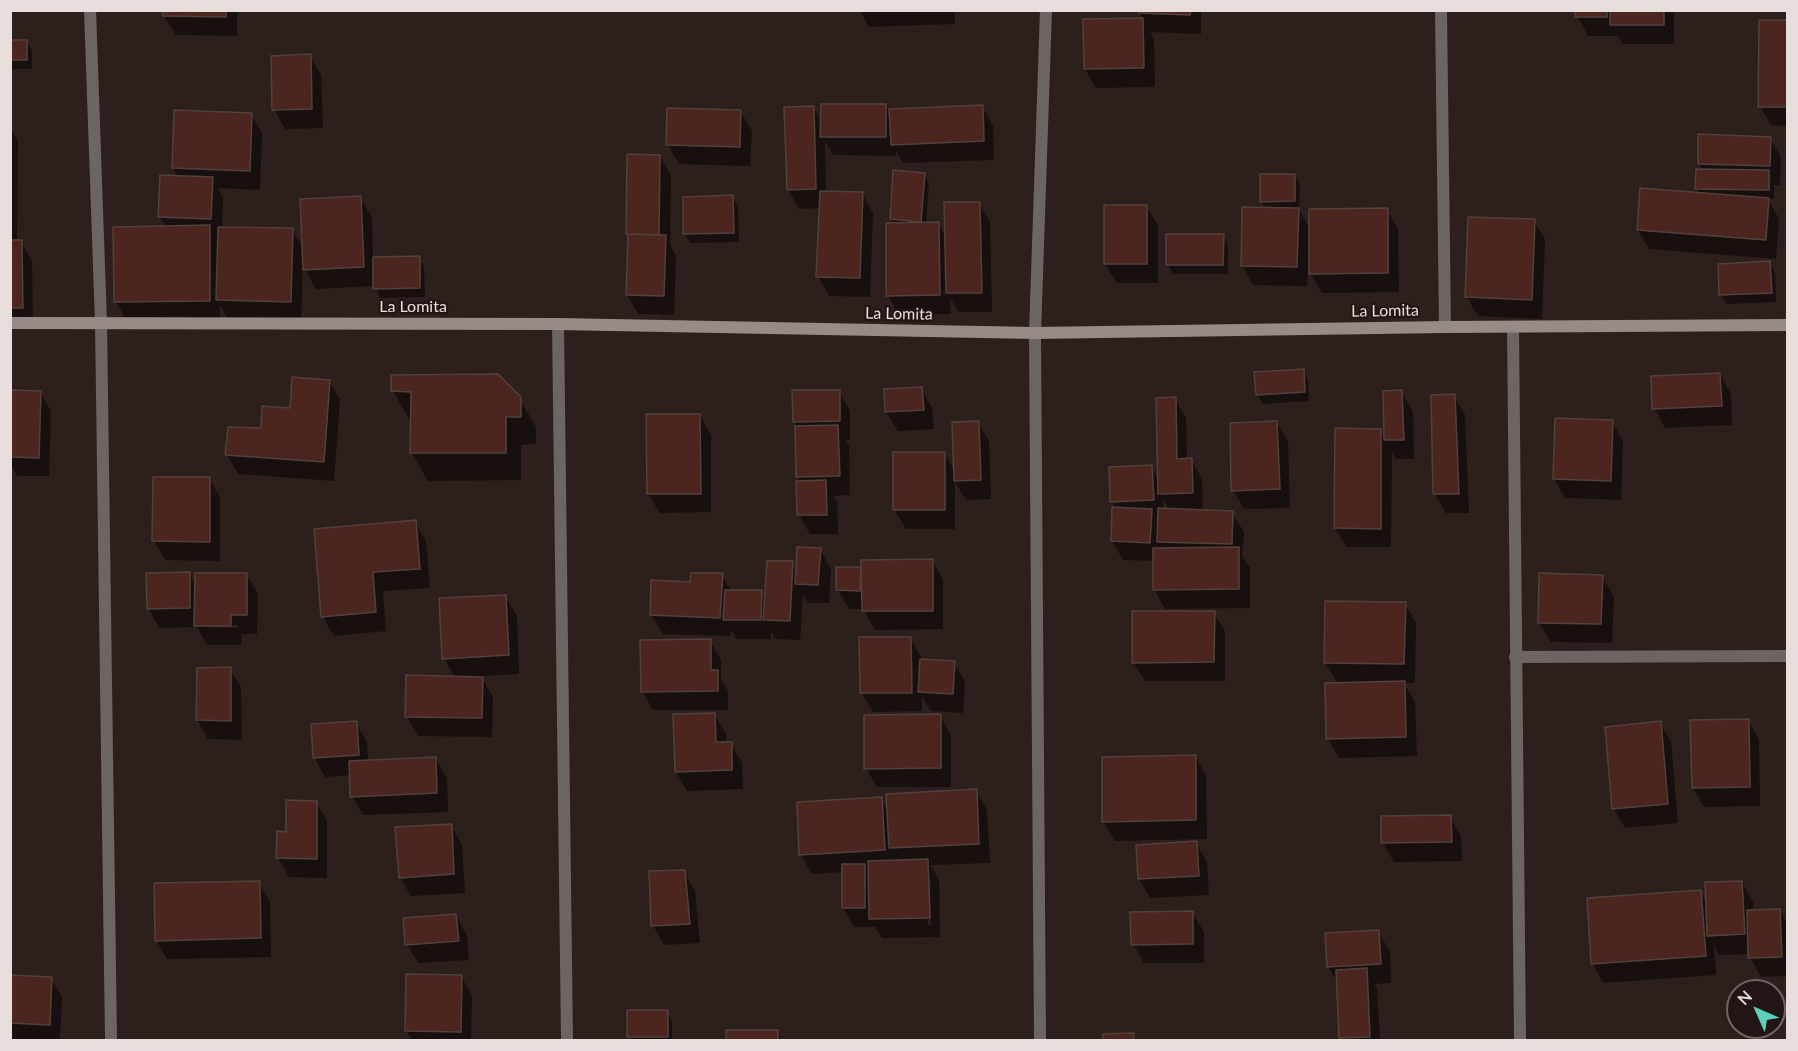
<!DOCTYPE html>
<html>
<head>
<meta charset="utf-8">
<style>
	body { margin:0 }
	#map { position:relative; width:1798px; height:1051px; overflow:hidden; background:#2c1f1c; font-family:Lato,sans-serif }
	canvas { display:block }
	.frame { position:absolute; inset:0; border:12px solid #e7dddb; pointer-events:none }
	.north { position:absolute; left:1726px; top:979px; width:60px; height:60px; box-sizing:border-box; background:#231513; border:2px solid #716563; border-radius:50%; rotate:315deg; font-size:16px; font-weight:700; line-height:24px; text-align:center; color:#e7dddb }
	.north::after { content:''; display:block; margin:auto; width:21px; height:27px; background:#5bcebc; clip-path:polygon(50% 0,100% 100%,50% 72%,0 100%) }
</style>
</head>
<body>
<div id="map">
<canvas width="1798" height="1051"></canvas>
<div class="frame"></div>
<div class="north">N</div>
</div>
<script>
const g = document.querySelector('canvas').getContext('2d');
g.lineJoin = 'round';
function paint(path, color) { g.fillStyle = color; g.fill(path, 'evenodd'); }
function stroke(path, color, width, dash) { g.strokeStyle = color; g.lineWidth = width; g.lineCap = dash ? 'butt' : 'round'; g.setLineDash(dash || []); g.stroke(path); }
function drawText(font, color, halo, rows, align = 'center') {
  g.font = font + ' Lato,sans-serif'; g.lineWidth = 4.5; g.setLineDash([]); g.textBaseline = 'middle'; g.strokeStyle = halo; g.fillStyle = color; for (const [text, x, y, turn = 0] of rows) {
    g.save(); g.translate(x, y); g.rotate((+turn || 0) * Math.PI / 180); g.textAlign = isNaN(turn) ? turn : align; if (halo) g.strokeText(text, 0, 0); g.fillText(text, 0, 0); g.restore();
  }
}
paint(new Path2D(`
	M164 10H237V36L176 35 164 16Z
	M860 10H955V24L869 27Z
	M1139 10H1201V34L1150 32 1154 39 1155 87 1096 88 1085 69 1143 20Z
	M1577 10H1674V44H1623L1618 36H1588L1577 16Z
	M1788 21V126L1771 125 1760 106Z
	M10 42H27L32 51V69H10Z
	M310 56 321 75 323 128 285 129 274 109Z
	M886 105 891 115 982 106 993 126 994 160 903 163 896 151V156L833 155 825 141 826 192 862 193 873 213 870 297 829 296 818 276 821 208 799 209 788 190 813 107 822 122Z
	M740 111 752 131 750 166 679 164 668 145Z
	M251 114 262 133 260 190 218 188 223 198 222 228 292 230 304 250 360 198 372 217 373 258H419L424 267 425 297 380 298 375 286 316 289 303 266 301 321 228 319 220 305V320L127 321 116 302 166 227 160 217 178 177 173 168Z
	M10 128 18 141 17 242 21 241 32 261 33 327H10Z
	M1770 138 1781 157 1780 185H1774V199H1768L1779 219 1776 259 1649 249 1638 230 1700 194 1697 189 1703 171 1699 164Z
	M629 156H660L671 175 670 245 676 256 674 315 638 314 627 295Z
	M924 175 929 184 926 224H938L946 237 979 203 990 222 992 312H959L950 298 951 314 899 315 888 296 895 225 891 219Z
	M1295 175 1300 185 1299 210 1311 231 1387 210 1398 229 1399 292 1322 293 1308 269 1307 286 1253 285 1242 265 1266 209 1261 201Z
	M732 197 738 206 739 242 690 243 685 234 684 199Z
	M1105 206H1146L1158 225V283H1117L1105 264Z
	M1534 221 1545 240 1542 319 1478 316 1467 297Z
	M1223 235 1228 245V274H1173L1168 264Z
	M1769 263 1775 272 1776 302 1726 304 1721 295 1720 265Z
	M1303 371 1308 380 1309 401 1263 404 1257 394Z
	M1720 374 1731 394 1732 425 1665 428 1654 408Z
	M393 376 519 398 536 427V444L521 445V480L428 481 412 453V419H409L393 391Z
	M329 381 340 400 334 481 238 474 227 455Z
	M921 388 932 408 934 429 898 431 886 412Z
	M10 391 40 392 51 411 49 476H17L10 464Z
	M839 391 850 411V440H845L849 446 850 495 833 496 837 501 838 534H810L799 515 797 483H801L798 477 797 426 794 422Z
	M1401 392 1413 411 1414 459H1396L1392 451 1391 547H1347L1335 528 1380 430 1385 439Z
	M1454 396 1465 415 1469 513H1446L1435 494Z
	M1175 399 1186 418 1187 460 1191 459 1202 479 1203 511 1232 513 1244 532 1242 556 1250 568V608L1165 609 1154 589V561L1123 560 1112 540 1116 508 1111 501 1151 467 1160 482ZM1163 499 1169 510H1163Z
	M700 416 711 435V512L660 513 648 494Z
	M978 422 989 441 991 499 966 500 955 482V529H906L894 509 944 453 955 471Z
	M1612 422 1623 441 1621 500 1565 498 1554 479Z
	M1277 423 1288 442 1290 508 1244 509 1233 490Z
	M209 478 220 497V561L165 560 154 541Z
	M415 522 426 541 430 588 383 591 386 631 334 636 323 617Z
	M820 549 831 569 829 603H808L803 594 800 640 776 639 771 631V639H736L731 630V636L663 634 651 614 692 584 722 575 731 591 761 592 766 600 792 563 797 572Z
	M932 560 943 580V629L875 630 863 609H849L838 590V569H863Z
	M189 573 196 586 247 575 258 594 257 634H242L241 645H207L197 627 159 628 148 608ZM205 624 238 625V628L205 627Z
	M1602 577 1614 596 1612 643 1551 642 1539 622Z
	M505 596 517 616 519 674 481 676 493 697 492 737 418 736 407 717 455 678 444 658Z
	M1405 604 1416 623 1415 683H1404L1415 702 1417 756 1339 758 1328 739 1327 684H1338L1325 662Z
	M1214 613 1225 632V681H1145L1133 662Z
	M910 638 921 657V661L954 662 965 682 963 713 931 711 922 696V711L873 712 862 693Z
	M710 641 721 660V679L728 691V710H653L642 691Z
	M230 669 241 688 242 740 208 739 197 720Z
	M714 714 726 734V744H731L742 763 743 789 687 791 676 772Z
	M940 716 951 735V787H877L866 768Z
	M1748 720 1759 740 1760 806 1704 807 1693 788Z
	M356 723 367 742 368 761 435 758 447 778 448 812 363 815 352 796 351 775 325 777 314 757Z
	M1660 723 1671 742 1678 823 1625 828 1614 809Z
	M1195 756 1206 775 1207 839 1115 841 1104 822 1103 758Z
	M976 791 987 810 990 863 930 865 939 880 940 937 882 938 875 927H854L843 907V872L812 874 801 855 881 799 888 812ZM927 879H930L931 925H928Z
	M316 802 327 821V878L289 877 278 858 287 833Z
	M1450 817 1461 836 1462 861 1394 862 1383 843Z
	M451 825 462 845 465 893 411 896 400 877Z
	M1196 843 1207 862 1209 895 1150 898 1139 879Z
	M684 872 695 891 700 943 664 945 653 925Z
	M1742 882 1753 902V911L1779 910 1788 924V976L1761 977 1750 957V954L1719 955 1714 945 1716 975 1603 983 1592 963 1701 892 1707 903Z
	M259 883 270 902 271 957 167 959 156 940Z
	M1192 912 1204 932V963H1144L1133 944Z
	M456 916 467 935 469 960 418 963 407 944Z
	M1378 932 1390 951 1391 983 1375 984 1377 989 1380 1040H1342L1338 983 1328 967Z
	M10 976 51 978 62 997 60 1040H10Z
	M461 976 472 996 471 1040H412L406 1031Z
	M667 1012 672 1021V1040H631L629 1036Z
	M727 1031H777L782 1040H727Z
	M1133 1034 1137 1040H1105V1036Z`), '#0007');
const building = new Path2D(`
	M163 10H226V17L163 16Z
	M1138 10H1191L1190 15 1138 13Z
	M1575 10H1607V17H1575Z
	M1610 10H1664V25H1610Z
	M1143 18 1144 68 1084 69 1083 19Z
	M1759 20H1788V107H1758Z
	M10 40H27V60H10Z
	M311 54 312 109 272 110 271 56Z
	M821 104H886V137H820Z
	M983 105 984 141 891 145 889 109Z
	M814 106 816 189 787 190 784 107Z
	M667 108 741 110 740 147 666 145Z
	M174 110 252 113 250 171 172 168Z
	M1698 134 1771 137 1770 166 1698 164Z
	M627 154 660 155 659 235 626 234Z
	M1696 169 1769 170V190L1695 189Z
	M893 170 925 173 921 222 890 219Z
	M1260 174H1295V201L1260 202Z
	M160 175 213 177 211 219 158 217Z
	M1640 188 1769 198 1766 240 1637 230Z
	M820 191 863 192 860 278 816 277Z
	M733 195 734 233 683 234V197Z
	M361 196 364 267 303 270 300 199Z
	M944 202H980L982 293H946Z
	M1104 205H1147V264H1104Z
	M1242 207 1299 208 1297 267 1241 266Z
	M1388 208V273L1309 274V209Z
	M1468 217 1535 219 1532 300 1465 297Z
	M939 222 940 295 886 296V223Z
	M210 225V301L114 302 113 227Z
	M218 227 293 228 291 302 216 300Z
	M628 234 666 235 664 296 626 295Z
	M1166 234H1224L1223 265H1166Z
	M10 240H22L23 308H10Z
	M420 256V288L373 289V257Z
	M1770 261 1772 293 1719 295 1718 264Z
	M1304 369 1305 392 1256 395 1254 372Z
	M1720 373 1722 406 1652 409 1651 376Z
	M498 374 521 397V417H506V453H410L411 392 391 391V375Z
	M292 377 330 380 324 462 225 455 228 427 261 428 262 406 290 408Z
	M922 387 924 410 885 412 884 389Z
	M10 390 41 391 39 458 10 457Z
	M792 390H840V421L793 422Z
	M1402 390 1404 440H1384L1383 391Z
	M1455 394 1459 494H1433L1431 395Z
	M1176 397 1177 459 1192 458 1193 493 1158 494 1156 398Z
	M646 414H700L701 494H647Z
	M1555 418 1613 420 1611 481 1553 479Z
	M979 421 981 480 954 481 952 422Z
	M1277 421 1280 489 1231 491 1230 423Z
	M838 425 840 476 796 477 795 426Z
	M1335 428 1381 429V529L1334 528Z
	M893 452H945V510H893Z
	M1152 465 1154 500 1110 502 1109 467Z
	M153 477H210V542L152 541Z
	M826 480 827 515H797L796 481Z
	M1112 507 1152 509 1150 543 1111 541Z
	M1158 508 1233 511 1232 544 1157 542Z
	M416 520 420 569 373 572 376 612 321 617 314 529Z
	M797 547 821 548 818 585 795 584Z
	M1239 547V589L1153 590V548Z
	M933 559V611H862L861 560Z
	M767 561H793L790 621 763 620Z
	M836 567H861L860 591 836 590Z
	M190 572V608L147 609 146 573Z
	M195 573H247V615H231V626H194Z
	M691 573H723L720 618 650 615 651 580 690 582Z
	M1539 573 1603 575 1601 624 1538 623Z
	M725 590H762L761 620H723Z
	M506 595 509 655 442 659 439 598Z
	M1325 601 1406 602 1404 664 1324 663Z
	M1132 611H1215L1214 662 1132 663Z
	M859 637H911L912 693H860Z
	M711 639V670H718V691L641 692 640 640Z
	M920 659 955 661 953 694 918 692Z
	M231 667V721L196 720 197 668Z
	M406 675 483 677 482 718 405 717Z
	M1405 681 1406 737 1326 739 1325 683Z
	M715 713 716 742H732V770L675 772 673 714Z
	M941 714V768L864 769V715Z
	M1749 719 1750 787 1692 788 1690 720Z
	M357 721 359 755 313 758 311 724Z
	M1661 721 1668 804 1612 809 1605 727Z
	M1196 755V820L1102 822V757Z
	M436 757 437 793 350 797 349 761Z
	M977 789 979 844 889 848 886 794Z
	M882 797 885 850 799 855 797 802Z
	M286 800 317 801V859L276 858 277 831 286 832Z
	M1451 815 1452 842 1381 843V816Z
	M452 824 454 874 399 878 395 827Z
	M1197 841 1199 876 1138 879 1136 845Z
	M928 859 930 918 869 919 868 861Z
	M842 864H865V908H842Z
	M685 870 690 924 651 926 649 871Z
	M260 881 261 938 155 941 154 883Z
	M1742 881 1745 934 1707 936 1705 882Z
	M1701 890 1706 956 1591 964 1587 898Z
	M1780 909 1782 957 1748 958 1747 910Z
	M1193 911V944L1131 945 1130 912Z
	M456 914 459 941 405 945 403 918Z
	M1379 930 1381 964 1327 967 1325 933Z
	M1367 968 1370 1037 1339 1038 1336 970Z
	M406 974 462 975 461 1032 405 1031Z
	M10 975 52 977 50 1025 10 1023Z
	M627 1010H668V1037H627Z
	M726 1030H778V1040H726Z
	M1134 1033V1040H1103V1034Z`);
paint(building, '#4c251e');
stroke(building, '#51413e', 1.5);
stroke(new Path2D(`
	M1515 657 1788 656`), '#6d6563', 12);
stroke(new Path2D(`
	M90 10 101 323 111 1040
	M1441 10 1445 327
	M558 324 567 1040
	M1513 327 1520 1040
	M1040 1040 1035 333 1046 10`), '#6d6563', 12);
stroke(new Path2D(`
	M10 323 558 324 1035 333 1445 327 1788 325`), '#978b88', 12);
drawText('16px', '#e7dddb', '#231513', [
	["La Lomita",413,307],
	["La Lomita",1385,311,-1],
	["La Lomita",899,314,1]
]);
</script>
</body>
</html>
